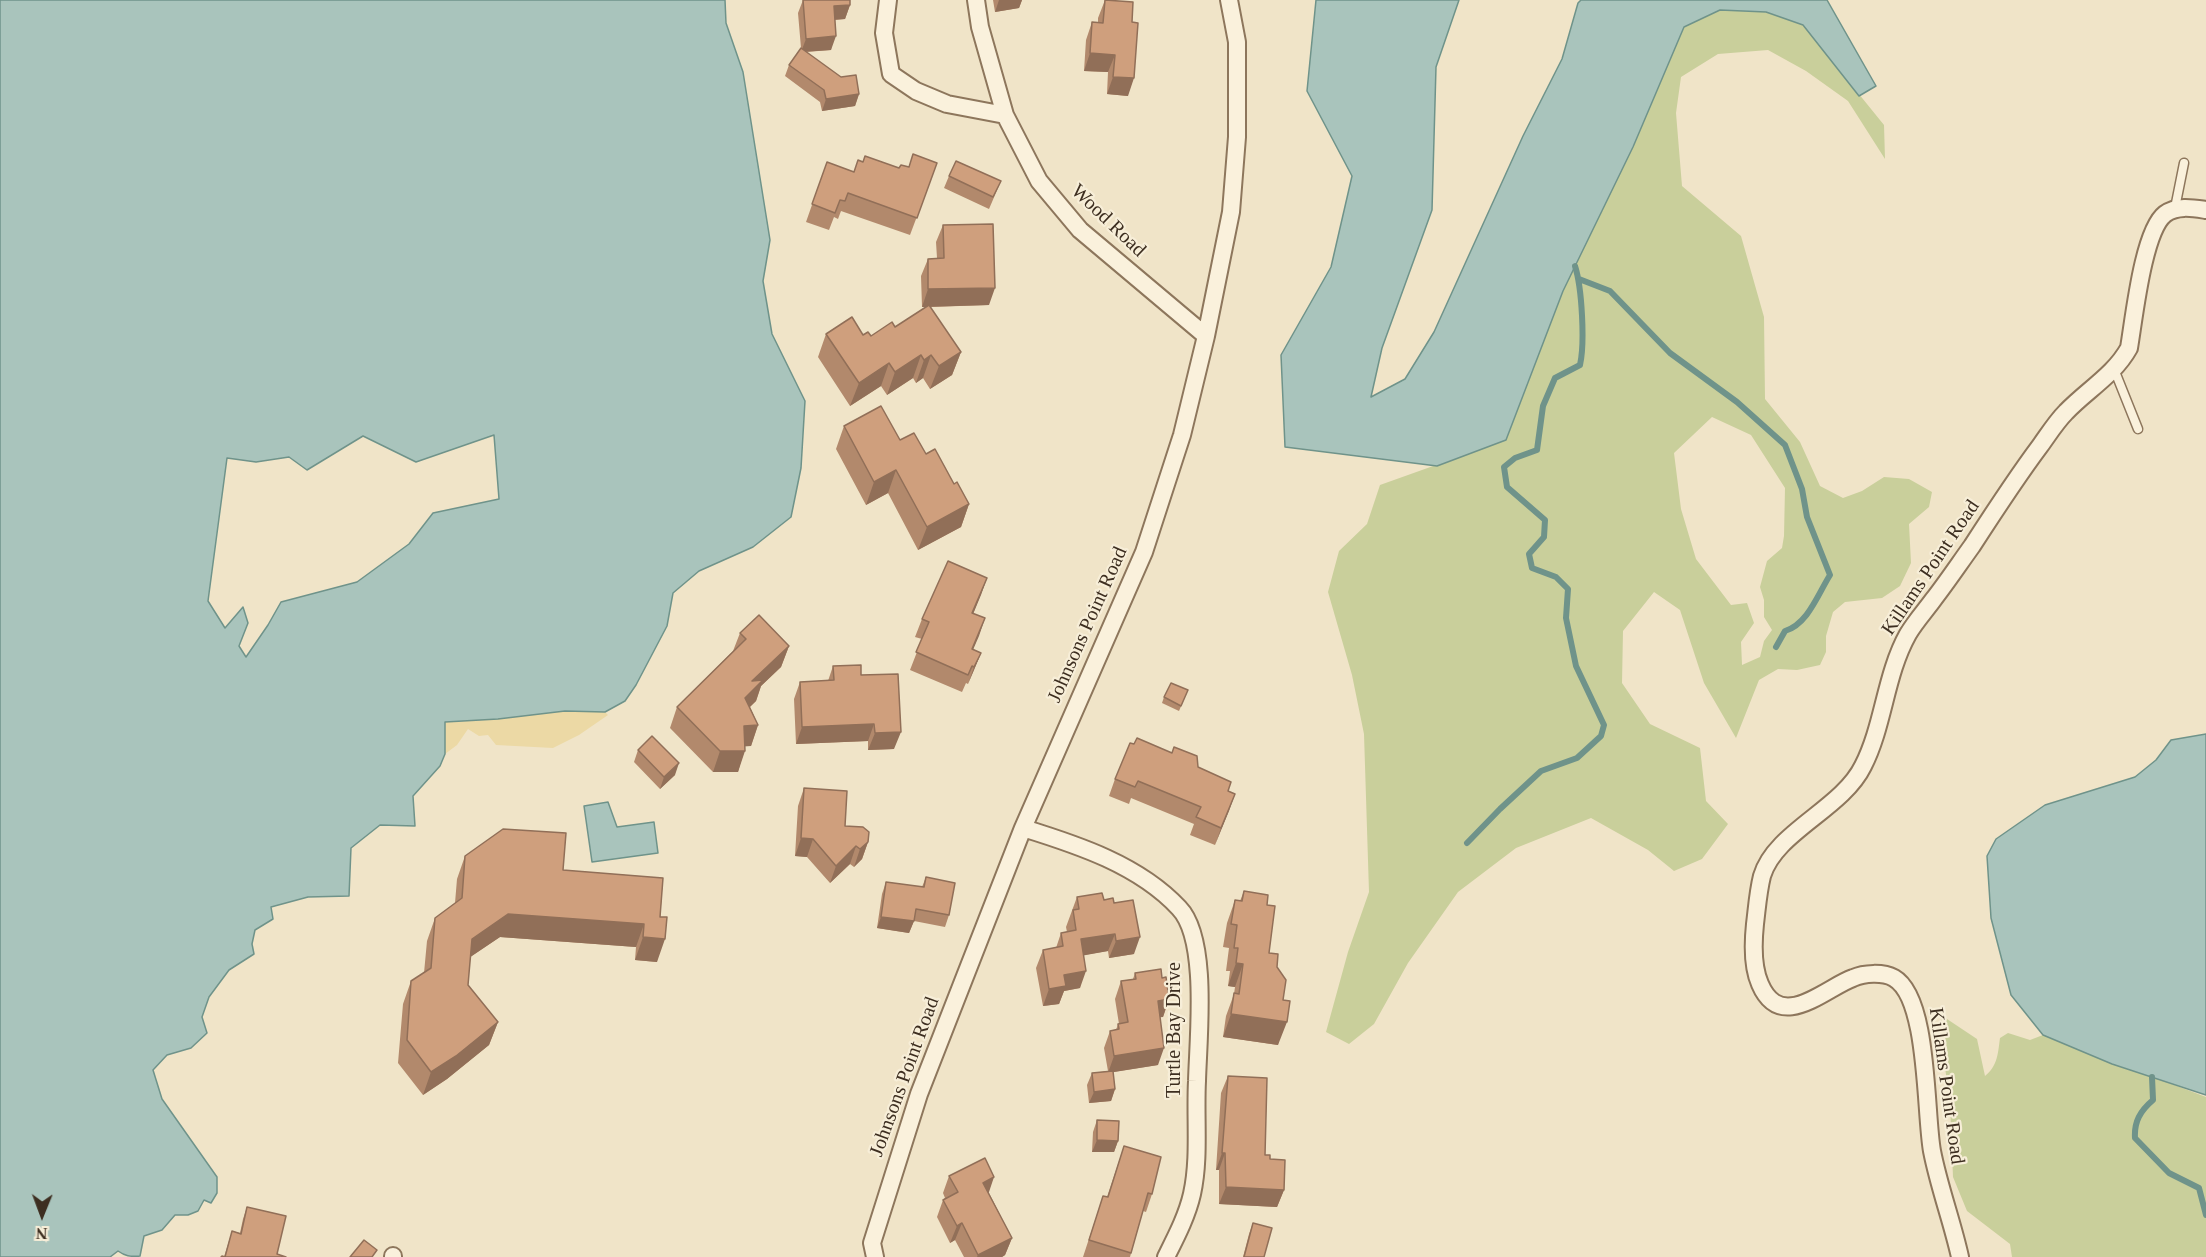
<!DOCTYPE html>
<html>
<head>
<meta charset="utf-8">
<style>
	body { margin:0 }
	#map { position:relative; width:2206px; height:1257px; overflow:hidden; background:#f0e4c8; font-family:Georgia,serif }
	canvas { display:block }
	.north { position:absolute; left:12px; top:1185px; width:60px; height:60px; -webkit-text-stroke:4px #f7eed8; paint-order:stroke; rotate:181deg; font-size:16px; font-weight:700; line-height:24px; text-align:center; color:#3d2e20 }
	.north::after { content:''; display:block; margin:auto; width:21px; height:27px; background:#3d2e20; clip-path:polygon(50% 0,100% 100%,50% 72%,0 100%) }
</style>
</head>
<body>
<div id="map">
<canvas width="2206" height="1257"></canvas>
<div class="north">N</div>
</div>
<script>
const g = document.querySelector('canvas').getContext('2d');
g.lineJoin = 'round';
function paint(path, color) { g.fillStyle = color; g.fill(path, 'evenodd'); }
function stroke(path, color, width, dash) { g.strokeStyle = color; g.lineWidth = width; g.lineCap = dash ? 'butt' : 'round'; g.setLineDash(dash || []); g.stroke(path); }
function drawText(font, color, halo, rows, align = 'center') {
  g.font = font + ' Georgia,serif'; g.lineWidth = 4.5; g.setLineDash([]); g.textBaseline = 'middle'; g.strokeStyle = halo; g.fillStyle = color; for (const [text, x, y, turn = 0] of rows) {
    g.save(); g.translate(x, y); g.rotate((+turn || 0) * Math.PI / 180); g.textAlign = isNaN(turn) ? turn : align; if (halo) g.strokeText(text, 0, 0); g.fillText(text, 0, 0); g.restore();
  }
}
paint(new Path2D(`
	M1720 10 1766 12 1803 25 1884 125 1885 159 1848 101 1806 71 1768 50 1718 54 1681 77 1676 113 1682 186 1741 236 1764 317 1765 399 1800 442 1820 486 1843 498 1862 491 1884 477 1909 479 1932 492 1929 507 1909 524 1911 563 1900 586 1882 598 1845 602 1833 612 1826 636V652L1820 665 1797 670 1778 669 1759 680 1736 738 1704 683 1680 610 1654 592 1623 631 1622 683 1650 724 1700 748 1706 801 1728 824 1702 859 1674 871 1648 850 1591 818 1516 848 1458 892 1408 963 1374 1024 1349 1044 1326 1032 1348 952 1369 892 1364 734 1352 675 1328 592 1339 551 1367 524 1380 485 1506 440 1563 291 1633 147 1683 27ZM1712 417 1751 435 1785 488 1784 536 1782 548 1767 561 1760 587 1764 600V617L1772 630 1764 641 1760 657 1742 665 1741 642 1754 623 1747 603 1731 605 1696 559 1681 509 1674 453Z
	M1941 1015 1977 1039 1985 1076C1998 1066 1998 1052 2000 1038L2008 1033 2030 1040 2043 1035 2206 1097V1257H2012L2010 1244 1967 1211 1953 1177 1950 1103 1943 1053Z`), '#c9cf9b');
paint(new Path2D(`
	M565 711 605 712 608 715 579 735 553 748 496 745 488 735 479 736 468 729 457 745 445 754V722L498 719Z`), '#ecd9a5');
const water = new Path2D(`
	M0 0H725L726 23 743 72 770 240 763 281 772 334 805 401 801 468 791 517 753 547 699 571 673 593 667 626 636 685 625 701 605 712 565 711 498 719 445 722V754L440 766 413 796 415 826 380 825 351 848 349 896 308 897 271 907 273 919 255 930 252 944 254 954 229 970 209 997 202 1017 207 1033 191 1048 167 1055 153 1070 162 1099 217 1177V1193L211 1203 204 1200 198 1211 188 1215H175L162 1230 144 1236 140 1256C130 1257 125 1256 118 1251L110 1257H0ZM494 435 499 499 433 513 409 544 357 582 281 602 268 625 246 657 239 646 248 623 243 607 225 628 208 601 227 458 256 462 289 457 307 470 363 436 416 462Z
	M1316 0H1459L1436 67 1432 210 1382 348 1371 397 1405 379 1434 332 1523 136 1562 59 1578 3 1581 0H1827L1876 86 1859 96 1803 25 1766 12 1720 10 1684 27 1633 147 1563 291 1506 440 1437 466 1285 447 1281 355 1331 267 1352 176 1307 91Z
	M2206 734V1095L2112 1064 2043 1035 2011 995 1991 918 1987 856 1996 839 2045 805 2135 777 2156 760 2171 740Z
	M608 802 617 827 654 822 658 853 592 862 584 806Z`);
paint(water, '#a9c4bc');
stroke(water, '#6f938a', 1.5);
stroke(new Path2D(`
	M1579 279 1610 291 1670 353 1737 402 1785 445 1802 489 1807 517 1830 575C1818 594 1808 624 1785 631L1776 647
	M1467 843 1500 809 1541 771 1577 758 1601 736 1604 725 1576 666 1566 618 1568 589 1556 577 1532 568 1529 554 1544 537 1545 520 1507 487 1504 467 1515 458 1537 450 1543 406 1555 378 1580 365C1585 343 1582 288 1575 266
	M2152 1077 2153 1100C2140 1111 2134 1122 2135 1138L2169 1173 2199 1188 2206 1215`), '#6f938a', 6);
const lane = new Path2D(`
	M2175 208 2184 163
	M2114 369 2138 429`);
const street = new Path2D(`
	M888 0 884 33 891 74 916 91 947 104 1005 115
	M976 0 980 27 1005 115 1039 181 1080 230 1206 336
	M1023 828C1078 845 1139 865 1179 908 1209 939 1198 1039 1197 1081 1195 1118 1200 1158 1192 1194 1187 1216 1176 1237 1166 1257
	M393 1256V1257
	M875 1257 872 1243 919 1094 1023 828 1144 552 1182 435 1206 336 1231 212 1237 137V42L1229 0
	M1960 1257C1952 1221 1939 1187 1932 1151 1925 1113 1929 998 1894 978 1883 972 1864 973 1853 978 1825 988 1781 1033 1760 984 1752 966 1753 943 1755 924 1757 908 1758 892 1762 876 1775 832 1842 809 1863 766 1884 725 1885 675 1908 634 1915 622 1925 611 1933 600 1947 582 1959 564 1972 546 1994 512 2016 478 2040 446 2048 435 2056 422 2066 412 2087 390 2114 375 2129 348 2134 319 2143 231 2165 214 2177 205 2193 208 2206 210`);
stroke(lane, '#8d765c', 11);
stroke(street, '#8d765c', 20);
stroke(lane, '#faf1dc', 8);
stroke(street, '#faf1dc', 16);
paint(new Path2D(`
	M803 0 850 5 845 19 835 20 831 50 806 52 859 94 855 106 822 111 820 102 785 76 789 65 801 48 798 13Z
	M993 0H1022L1019 8 995 12Z
	M1105 0 1128 96 1107 94 1108 72 1084 71 1086 40 1092 22 1098 23V18Z
	M827 162 854 172 863 162 899 168 937 163 910 235 841 211 838 219 834 217 829 230 806 222Z
	M949 176 1001 181 989 209 944 188Z
	M943 225 989 305 930 307 961 352 952 375 930 389 923 378 916 383 913 378 887 395 881 386 850 406 818 357 826 334 863 335 871 336 895 327 927 307H922L921 276 928 259 937 258 936 242Z
	M844 426 900 440 926 454 954 484 969 504 961 527 918 550 888 493 866 505 836 449Z
	M987 578 973 614 985 618 973 649 981 653 968 684 966 683 962 692 910 670 922 639 915 637 922 619Z
	M740 633 789 646 781 667 761 686 756 701 750 707 758 725 751 746H745L738 772H713L670 728 677 707 733 651Z
	M833 666 861 675 894 749 868 750V741L796 744 794 699 800 682 828 681Z
	M1188 690 1179 711 1162 703 1164 697Z
	M638 750 675 775 660 789 634 762Z
	M1198 767 1228 791 1235 794 1215 845 1190 835 1194 824 1131 798 1129 804 1109 796 1115 779Z
	M804 788 845 826 868 842 862 859 854 867 850 864 830 883 807 857 795 856 798 806Z
	M465 856 563 870 663 878 657 962 635 960 636 947 500 937 470 957 468 985 498 1022 489 1045 447 1079 423 1095 398 1063 403 1004 411 981 424 973 427 941 435 918 455 903 457 879Z
	M926 877 949 915 945 927 914 921 909 933 877 928 882 894 886 882 922 887Z
	M1244 891 1267 905 1269 953 1277 967 1283 1000 1278 1045 1223 1037 1226 1016 1234 994 1235 987 1228 986 1230 971H1226L1229 948 1223 947 1227 923 1235 900 1240 901Z
	M1077 897 1104 900 1114 903 1134 954 1109 958 1108 951 1084 955 1080 988 1064 991 1059 1004 1043 1006 1036 968 1043 950 1056 948 1061 933 1067 932 1066 927Z
	M1135 973 1162 978 1169 999 1163 1017H1160L1158 1065 1113 1072 1115 1089 1111 1101 1089 1103 1087 1085 1092 1073 1108 1071 1104 1048 1110 1031 1116 1030 1118 1024H1119L1115 999 1121 981 1133 979Z
	M1228 1076 1265 1155 1270 1159 1284 1190 1277 1207 1219 1204V1170H1216L1221 1093Z
	M1097 1120 1118 1141 1114 1152H1092L1093 1132Z
	M1124 1146 1152 1194 1146 1212 1143 1211 1130 1257H1083L1103 1196 1107 1197Z
	M949 1176 989 1193 1012 1238 1005 1255 1002 1257H964L955 1240 950 1243 937 1217 943 1200 945 1198 943 1193Z
	M247 1207 277 1254 224 1257 232 1231 240 1233 243 1219Z
	M1253 1223 1264 1257H1243L1249 1234Z`), '#b2896c');
paint(new Path2D(`
	M999 0H1022L1019 8 995 12Z
	M850 5 845 19 829 20 834 6Z
	M836 36 831 50 801 52 806 39Z
	M1090 53 1115 55 1108 72 1084 71Z
	M1113 77 1134 78 1128 96 1107 94Z
	M859 94 855 106 822 111 826 99Z
	M995 288 989 305 922 307 928 289Z
	M961 352 952 375 930 389 939 366Z
	M921 355 913 378 887 395 895 372Z
	M931 355 923 378 916 383 924 360Z
	M889 363 881 386 850 406 859 383Z
	M896 470 888 493 866 505 874 482Z
	M969 504 961 527 918 550 927 527Z
	M987 578 981 595 966 631 972 613Z
	M985 618 979 636 966 666 972 649Z
	M789 646 781 667 761 686 756 701 737 719 752 681Z
	M981 653 974 670 968 684 974 667Z
	M874 724 868 741 796 744 802 727Z
	M758 725 751 746 736 747 744 726Z
	M901 732 894 749 868 750 875 733Z
	M720 751H745L738 772H713Z
	M679 763 675 775 660 789 664 777Z
	M1235 794 1229 811 1215 845 1221 828Z
	M801 838 813 839 807 857 795 856Z
	M868 842 862 859 854 867 860 849Z
	M856 846 850 864 830 883 836 866Z
	M508 914 644 924 636 947 500 937 463 962 472 939Z
	M881 917 914 921 909 933 877 928Z
	M1115 934 1108 951 1075 957 1081 939Z
	M643 937 665 939 657 962 635 960Z
	M1140 937 1134 954 1109 958 1116 941Z
	M1236 963 1243 964 1235 987 1228 986Z
	M1086 971 1080 988 1064 991 1059 1004 1043 1006 1049 989 1064 975Z
	M1169 999 1163 1017 1151 1018 1158 1001Z
	M1231 1014 1287 1022 1278 1045 1223 1037Z
	M498 1022 489 1045 447 1079 423 1095 431 1072Z
	M1164 1048 1158 1065 1108 1073 1114 1056Z
	M1115 1089 1111 1101 1089 1103 1094 1092Z
	M1097 1140 1118 1141 1114 1152H1092Z
	M1222 1153H1225L1219 1170H1216Z
	M994 1177 988 1195 983 1183Z
	M1226 1187 1284 1190 1277 1207 1219 1204Z
	M962 1223 955 1240 950 1243 957 1226Z
	M1012 1238 1005 1255 1002 1257H977L978 1255Z`), '#916f58');
const building = new Path2D(`
	M803 0H850V5L834 6 836 36 806 39Z
	M1105 0 1133 2 1132 22 1138 23 1134 78 1113 77 1115 55 1090 53 1092 22 1103 23Z
	M801 48 841 77 856 75 859 94 826 99 824 90 789 65Z
	M913 154 937 163 917 218 848 193 845 201 840 200 835 213 812 204 827 162 854 172 858 160 863 162 865 156 899 168 901 165 909 167Z
	M956 161 1001 181 993 197 949 176Z
	M993 224 995 288 928 289V259L944 258 943 225Z
	M929 305 961 352 939 366 931 355 924 360 921 355 895 372 889 363 859 383 826 334 852 317 863 335 868 332 871 336 892 322 895 327Z
	M881 406 900 440 914 433 926 454 935 449 954 484 957 482 969 504 927 527 896 470 874 482 844 426Z
	M948 561 987 578 972 613 985 618 972 649 981 653 974 667 972 666 968 675 916 652 929 622 922 619Z
	M759 615 789 646 752 681 763 680 745 698 758 725 744 726 745 751H720L677 707 746 639 740 633Z
	M861 665V675L898 674 901 732 875 733 874 724 802 727 800 682 834 680 833 666Z
	M1171 683 1188 690 1181 706 1164 697Z
	M652 736 679 763 664 777 638 750Z
	M1137 738 1172 753 1174 747 1197 756 1198 767 1231 782 1228 791 1235 794 1221 828 1196 817 1201 807 1138 781 1135 787 1115 779 1130 743 1134 744Z
	M804 788 847 791 845 826 863 827 869 832 868 842 860 849 856 846 836 866 813 839 801 838Z
	M503 829 566 833 563 870 663 878 660 917H667L665 939 643 937 644 924 508 914 472 939 468 985 498 1022 456 1056 431 1072 407 1040 411 981 431 968 435 918 462 898 465 856Z
	M926 877 955 883 949 915 916 909 914 921 881 917 886 882 924 887Z
	M1244 891 1268 895 1267 905 1275 906 1269 953 1278 954 1277 967 1286 980 1283 1000 1290 1001 1287 1022 1231 1014 1234 993 1239 994 1243 964 1236 963 1238 948H1234L1237 925 1231 924 1235 900 1242 901Z
	M1102 893 1104 900 1113 898 1114 903 1133 900 1140 937 1116 941 1115 934 1081 939 1086 971 1064 975 1066 986 1049 989 1043 950 1063 946 1061 933 1076 930 1073 910 1079 909 1077 897Z
	M1161 969 1162 978 1166 977 1169 999 1158 1001 1164 1048 1114 1056 1110 1031 1119 1029 1118 1024 1128 1022 1121 981 1136 979 1135 973Z
	M1113 1071 1115 1089 1094 1092 1092 1073Z
	M1228 1076 1267 1078 1265 1155H1270V1159L1285 1160 1284 1190 1226 1187 1225 1153H1222Z
	M1097 1120 1119 1121 1118 1141 1097 1140Z
	M1124 1146 1161 1157 1152 1194 1148 1193 1131 1253 1089 1240 1103 1196 1108 1197Z
	M985 1158 994 1177 983 1183 1012 1238 978 1255 962 1223 957 1226 943 1200 958 1192 949 1176Z
	M247 1207 286 1216 277 1254 286 1257H221L222 1256 225 1257 232 1231 241 1234Z
	M1253 1223 1272 1228 1264 1257H1244Z
	M364 1240 377 1250 372 1257H350Z`);
paint(building, '#cf9f7d');
stroke(building, '#916f58', 1.5);
drawText('20px', '#3d2e20', '#f7eed8', [
	["Wood Road",1108,221,44],
	["Killams Point Road",1931,568,-56],
	["Johnsons Point Road",1088,625,-66],
	["Turtle Bay Drive",1175,1030,-90],
	["Johnsons Point Road",905,1077,-70],
	["Killams Point Road",1946,1086,82]
]);
</script>
</body>
</html>
